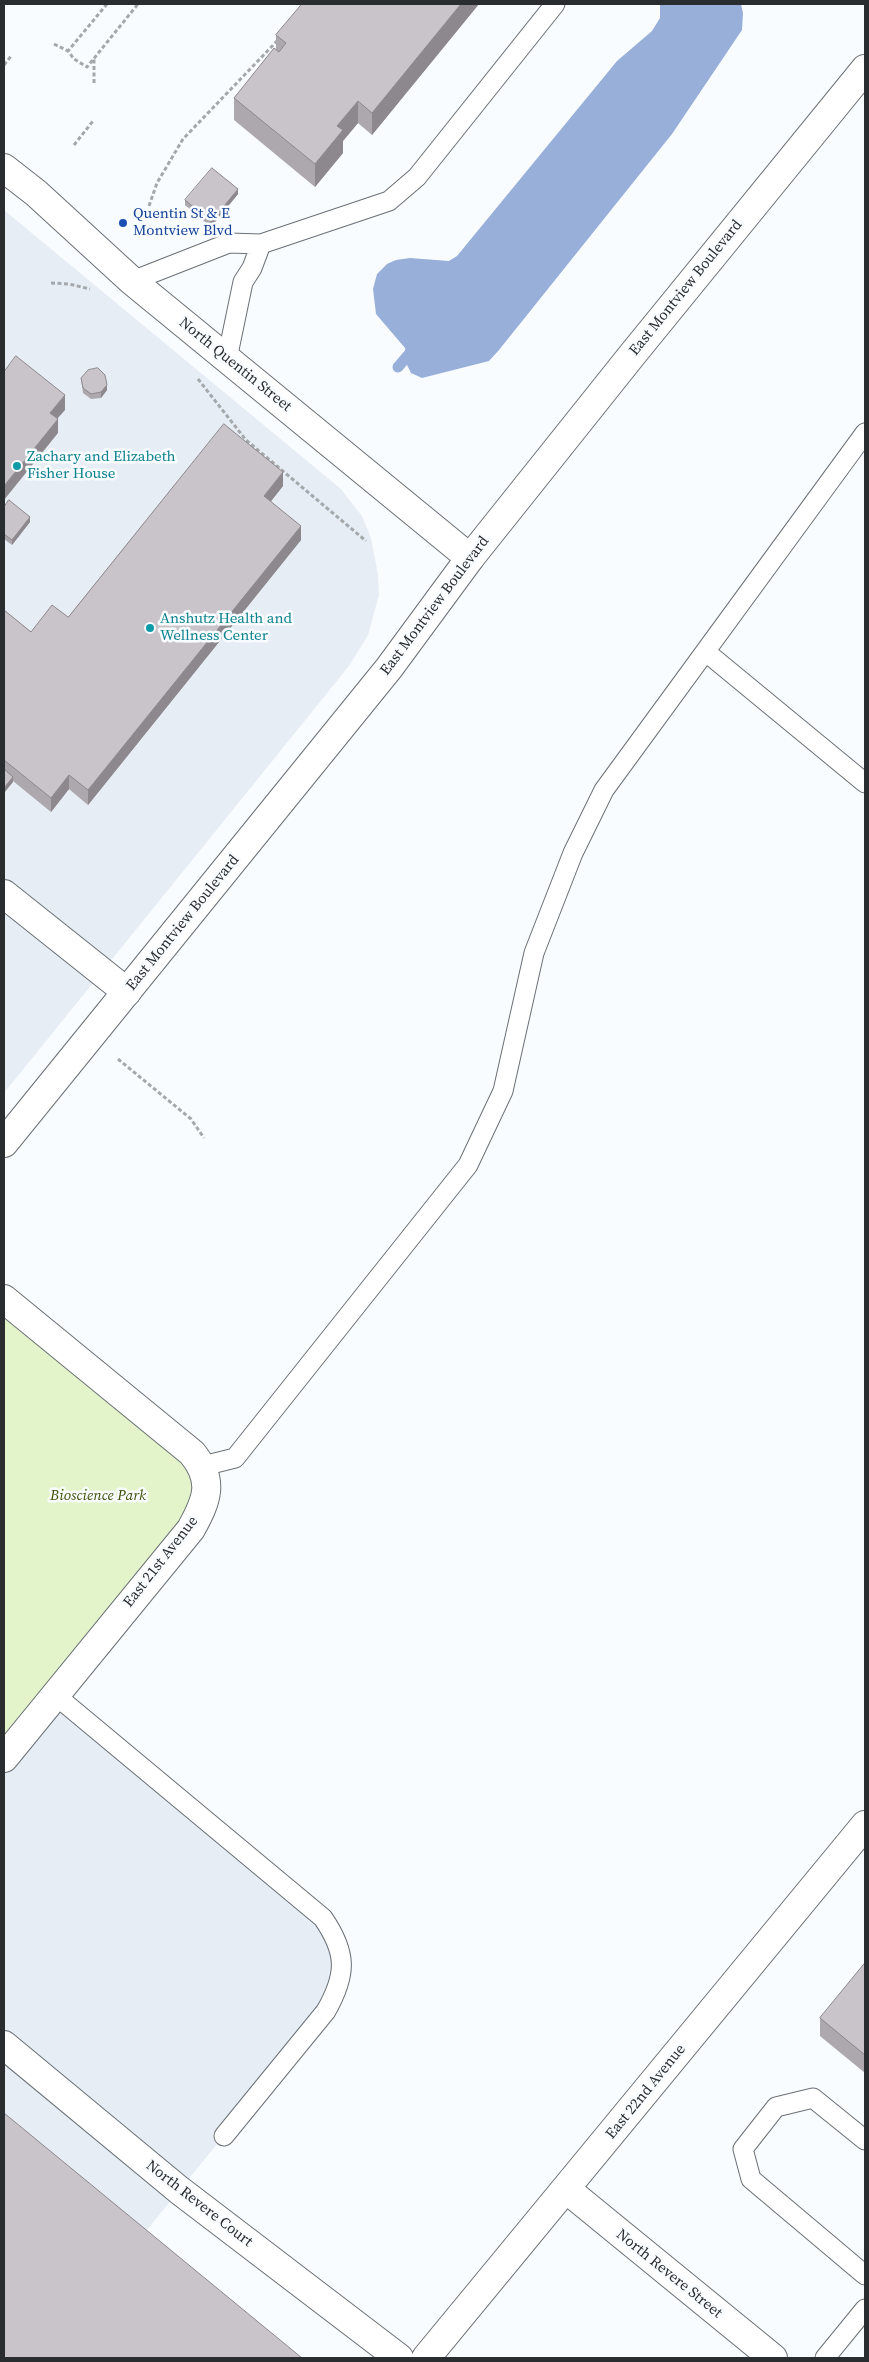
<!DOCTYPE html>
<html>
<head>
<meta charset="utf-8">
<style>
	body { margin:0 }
	#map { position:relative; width:869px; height:2362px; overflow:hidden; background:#f9fcff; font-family:"Source Serif 4",serif }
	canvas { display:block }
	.frame { position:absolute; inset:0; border:5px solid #2a2d30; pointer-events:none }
</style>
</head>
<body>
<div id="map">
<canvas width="869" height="2362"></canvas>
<div class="frame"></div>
</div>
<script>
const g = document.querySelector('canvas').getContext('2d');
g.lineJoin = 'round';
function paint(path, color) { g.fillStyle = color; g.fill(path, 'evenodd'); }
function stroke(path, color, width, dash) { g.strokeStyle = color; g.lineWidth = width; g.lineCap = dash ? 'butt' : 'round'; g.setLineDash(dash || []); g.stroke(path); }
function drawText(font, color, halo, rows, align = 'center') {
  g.font = font + ' "Source Serif 4",serif'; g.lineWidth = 5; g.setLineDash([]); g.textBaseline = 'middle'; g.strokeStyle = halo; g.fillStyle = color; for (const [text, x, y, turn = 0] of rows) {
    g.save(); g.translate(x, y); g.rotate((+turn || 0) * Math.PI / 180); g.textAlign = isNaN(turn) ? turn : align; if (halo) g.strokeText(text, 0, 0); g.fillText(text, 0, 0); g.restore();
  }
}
paint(new Path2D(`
	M4 210 341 489 362 516 371 538 378 575 379 595 368 635 349 666 4 1093Z
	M4 1299 54 1694 323 1918 342 1955 326 2011 42 2358H4Z`), '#e6edf5');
paint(new Path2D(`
	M4 1299 207 1482 191 1529 4 1770Z`), '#e4f4ca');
paint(new Path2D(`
	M660 4H741L743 13 742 30 672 134 499 350 489 361 422 378 411 373 407 365 405 348 376 314 373 289 377 274 387 264 396 260 410 258 449 261 457 256 617 61 652 31 660 18Z`), '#98afda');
stroke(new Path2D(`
	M398 367 416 346`), '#98afda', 11);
const service = new Path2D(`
	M132 281 229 243 261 244 389 201 417 177 555 4
	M227 359 243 282 252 268 261 244
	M706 652 865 783
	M203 1466 235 1458 468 1165 503 1091 534 953 573 853 604 790 865 433
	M54 1694 323 1918C347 1953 347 1974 326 2011L224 2136
	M865 2140 813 2098 776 2107 743 2149 751 2179 865 2275
	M825 2358 865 2309`);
const minor = new Path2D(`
	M4 168 36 193 132 281 470 558
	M4 894 127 992
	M4 1299 192 1453C215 1481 207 1500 191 1529L4 1758
	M4 2045 179 2190 399 2358
	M566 2189 773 2358
	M426 2358 865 1825`);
const tertiary = new Path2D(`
	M4 1143 389 668 470 558 632 355 865 69`);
stroke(service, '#6a7076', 21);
stroke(minor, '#6a7076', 30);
stroke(tertiary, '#6a7076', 30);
stroke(new Path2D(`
	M107 4 68 51 74 59 87 67 138 4
	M54 44 68 51
	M4 65 12 55
	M94 83V58
	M74 145 93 121
	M149 206 157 183 183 139 279 39
	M51 283 69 284 90 289
	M198 379 246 440 366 541
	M118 1059 191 1119 204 1138`), '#a5a8ab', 3, [4, 2.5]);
stroke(service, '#fff', 19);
stroke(minor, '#fff', 28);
stroke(tertiary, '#fff', 28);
paint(new Path2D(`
	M302 4H479L372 135 358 123 343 141V153L315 187 234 120V98L276 50V35Z
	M238 194 211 227 185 205V200Z
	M81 378 107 390 101 398 91 399 83 393Z
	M283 486 271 501 301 540 88 805 69 789 51 812 13 781 4 793V610L31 632 68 617Z
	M4 507 30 522 12 545 4 539Z
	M865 1963V2073L820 2036V2018Z`), '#ada8ae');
paint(new Path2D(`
	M461 4H479L372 135V113Z
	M358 101V123L343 141V153L315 187V164L337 126Z
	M238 189V194L211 227V222Z
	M107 385V390L101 398V392Z
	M65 395V410L50 427V413Z
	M58 419V433L4 500V486Z
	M283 472V486L264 510V496Z
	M30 517V522L12 545V540Z
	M301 526V540L88 805V790Z
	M69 775V789L51 812V798Z
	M13 777V782L4 793V788Z`), '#8d888d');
const building = new Path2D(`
	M302 4H461L372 113 358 101 337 126 343 130 315 164 234 98 274 48 279 52 286 43 276 35Z
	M212 168 238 189 211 222 185 200Z
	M16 356 65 395 50 413 58 419 4 486V372Z
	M98 368 105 375 107 385 101 392 91 394 83 388 81 378 88 370Z
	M224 424 283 472 264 496 301 526 88 790 69 775 51 798 4 760V610L31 632 52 605 68 617Z
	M9 500 30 517 12 540 4 534V507Z
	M4 769 13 777 4 788Z
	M865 1963V2055L820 2018Z
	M4 2113 302 2358H4Z`);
paint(building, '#c9c3ca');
stroke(building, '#8d888d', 1);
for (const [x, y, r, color] of [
	[123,223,5,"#1a4fb4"],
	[17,466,5,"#0f9aa8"],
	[150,628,5,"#0f9aa8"]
]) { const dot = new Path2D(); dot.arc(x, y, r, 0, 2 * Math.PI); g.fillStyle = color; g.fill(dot); stroke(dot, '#f9fcff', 2); }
drawText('15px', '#164399', '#f9fcff', [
	["Quentin St & E",133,214],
	["Montview Blvd",133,231]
], 'left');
drawText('15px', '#2a2d30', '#f9fcff', [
	["East Montview Boulevard",686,288,-51],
	["North Quentin Street",235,365,39],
	["East Montview Boulevard",435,606,-53],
	["East Montview Boulevard",183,923,-51],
	["East 21st Avenue",161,1562,-52],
	["East 22nd Avenue",646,2092,-51],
	["North Revere Court",199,2204,38],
	["North Revere Street",669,2274,39]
]);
drawText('15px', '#0d838f', '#f9fcff', [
	["Zachary and Elizabeth",27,457],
	["Fisher House",27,474],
	["Anshutz Health and",160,619],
	["Wellness Center",160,636]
], 'left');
drawText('italic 15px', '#3c5006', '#f9fcff', [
	["Bioscience Park",98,1496]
]);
</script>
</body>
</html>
